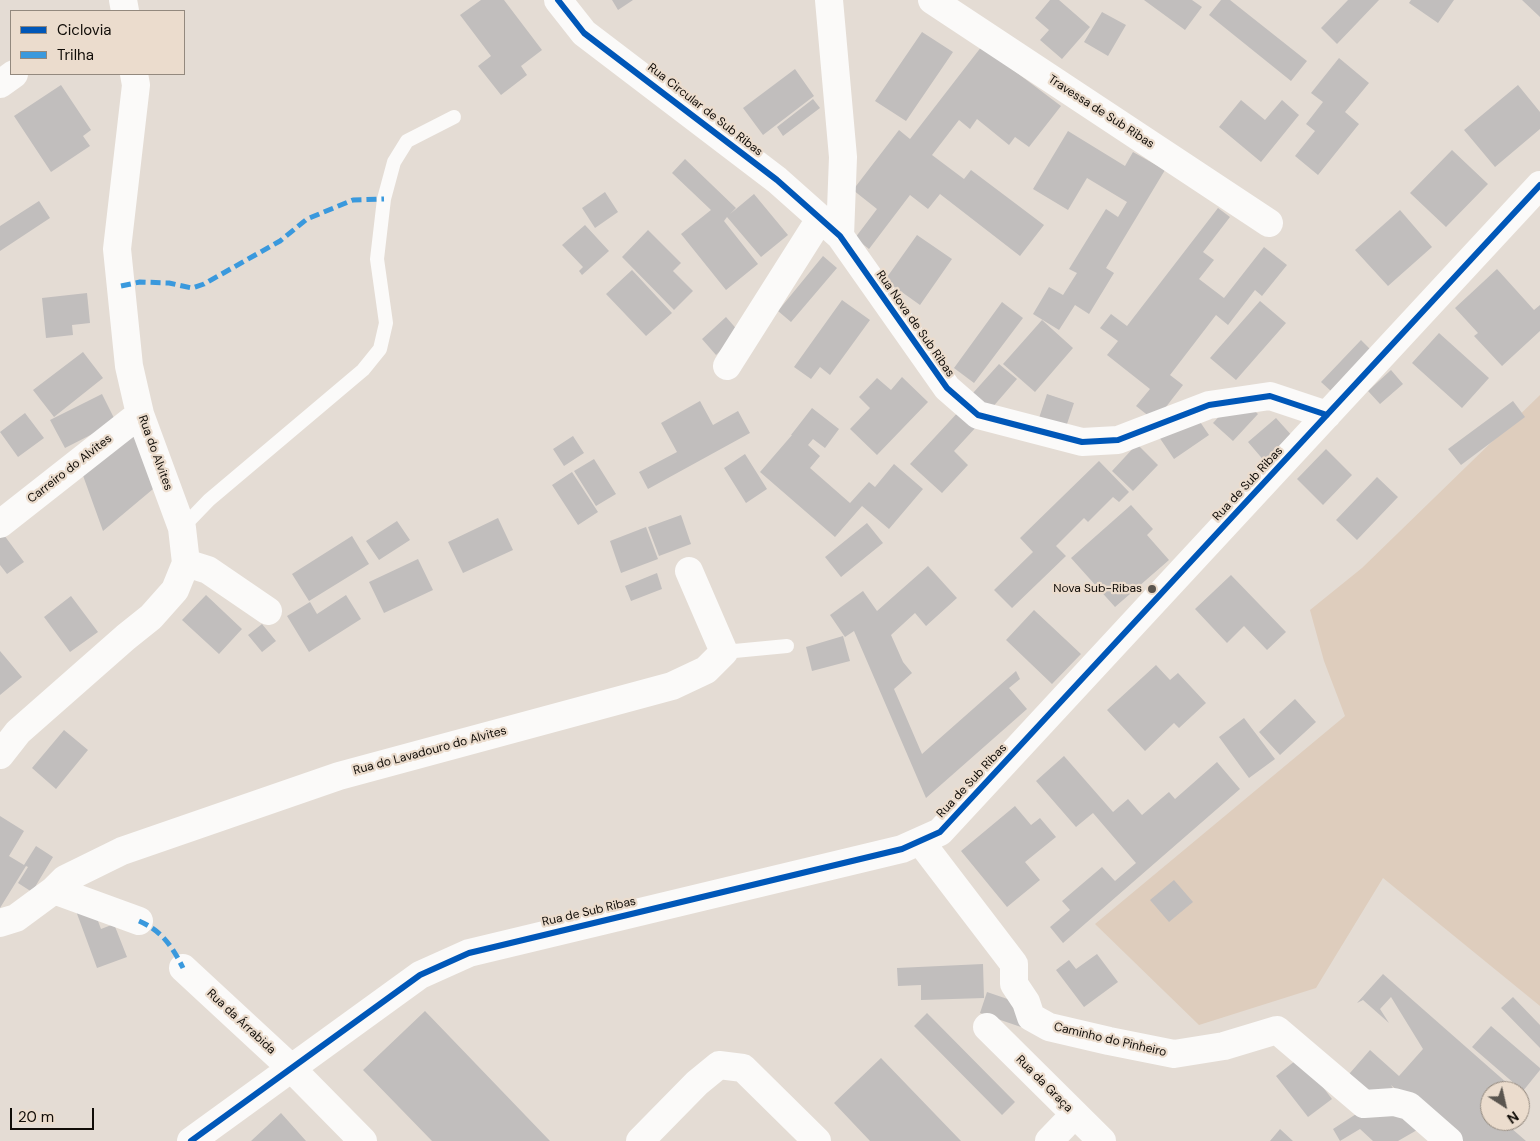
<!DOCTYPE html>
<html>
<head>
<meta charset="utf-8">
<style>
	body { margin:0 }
	#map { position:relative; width:1540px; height:1141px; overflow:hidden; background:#e4dcd4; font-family:"DM Sans",sans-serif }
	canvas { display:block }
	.legend { position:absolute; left:10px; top:10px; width:175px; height:65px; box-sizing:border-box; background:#ebdccd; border:1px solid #93897e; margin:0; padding:6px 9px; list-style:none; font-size:15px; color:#100c07 }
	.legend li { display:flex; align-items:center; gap:10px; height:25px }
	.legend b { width:25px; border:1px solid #93897e }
	.north { position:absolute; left:1480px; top:1081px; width:50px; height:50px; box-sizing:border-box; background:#ebdccd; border:1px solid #93897e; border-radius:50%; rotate:145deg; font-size:14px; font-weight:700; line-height:20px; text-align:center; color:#100c07 }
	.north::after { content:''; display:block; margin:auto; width:18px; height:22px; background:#5a554f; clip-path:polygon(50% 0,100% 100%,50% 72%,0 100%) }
	.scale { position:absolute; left:10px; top:1108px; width:84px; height:22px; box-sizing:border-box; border:2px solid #100c07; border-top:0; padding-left:6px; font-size:15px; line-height:18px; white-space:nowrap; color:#100c07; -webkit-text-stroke:4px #ebdccd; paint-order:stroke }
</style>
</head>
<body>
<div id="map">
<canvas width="1540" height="1141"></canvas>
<ul class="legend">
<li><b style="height:6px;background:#0057b8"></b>Ciclovia</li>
<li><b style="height:6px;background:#3a99dd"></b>Trilha</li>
</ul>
<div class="north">N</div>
<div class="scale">20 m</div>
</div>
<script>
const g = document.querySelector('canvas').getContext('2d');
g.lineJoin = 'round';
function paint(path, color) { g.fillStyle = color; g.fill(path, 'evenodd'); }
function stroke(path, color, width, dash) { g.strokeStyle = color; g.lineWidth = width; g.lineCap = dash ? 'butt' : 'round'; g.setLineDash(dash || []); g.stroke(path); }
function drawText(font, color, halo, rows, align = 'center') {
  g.font = font + ' "DM Sans",sans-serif'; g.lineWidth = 4.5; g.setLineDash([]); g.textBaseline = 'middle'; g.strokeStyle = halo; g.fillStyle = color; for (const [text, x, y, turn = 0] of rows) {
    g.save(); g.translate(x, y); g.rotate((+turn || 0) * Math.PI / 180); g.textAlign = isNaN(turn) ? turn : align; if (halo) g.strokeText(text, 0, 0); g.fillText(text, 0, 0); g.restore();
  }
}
paint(new Path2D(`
	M1540 395V1006L1383 878 1316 988 1199 1025 1095 924 1345 716 1324 661 1310 610 1362 568Z`), '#decdbd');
paint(new Path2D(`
	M481 0H504L542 50 521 66 527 75 501 95 478 66 491 56 460 15Z
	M612 0H633L618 10Z
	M1050 0H1059L1090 27 1062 59 1040 40 1049 30 1035 18Z
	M1144 0H1192L1202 7 1185 30Z
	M1221 0H1230L1307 61 1291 81 1209 15Z
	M1348 0H1379L1337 44 1321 28Z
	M1411 0H1454L1438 23 1409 3Z
	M1522 0H1540V17Z
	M1102 12 1126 25 1108 56 1084 42Z
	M922 32 953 52 906 121 875 101Z
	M985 42 1000 60 1061 106 1029 147 1015 137 1009 145 977 119 970 129 959 120 932 155 964 179 971 170 1044 225 1020 256 940 194 928 209 910 195 869 249 855 238 877 209 853 190 899 130 910 139Z
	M1339 58 1369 83 1345 112 1359 124 1318 175 1295 156 1315 131 1306 124 1323 102 1311 93Z
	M795 69 814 96 763 135 743 108Z
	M61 85 91 130 83 136 90 146 51 172 14 116Z
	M1518 85 1540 112V129L1495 167 1464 130Z
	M813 99 820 108 783 136 777 127Z
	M1241 100 1265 120 1282 100 1299 115 1261 162 1219 127Z
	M1068 131 1125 166 1133 152 1165 170 1106 268 1114 273 1089 314 1075 305 1059 330 1033 314 1049 287 1063 295 1077 273 1069 269 1106 209 1118 217 1127 202 1087 178 1068 210 1033 189Z
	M1452 150 1488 184 1446 227 1410 193Z
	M685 159 736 208 730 214 754 194 788 235 761 257 727 217 724 221 758 264 726 290 681 234 711 210 672 173Z
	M605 192 618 212 595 228 582 208Z
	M39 201 50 218 0 251V226Z
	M1218 208 1230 217 1203 252 1214 260 1199 279 1224 298 1264 247 1287 265 1262 296 1255 290 1228 325 1216 315 1170 375 1183 385 1155 421 1136 406 1150 389 1107 355 1118 341 1100 328 1111 314 1127 326Z
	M1400 210 1432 247 1388 286 1355 250Z
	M585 225 609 251 582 275 579 271 583 267 562 245Z
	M648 230 681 263 673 271 693 291 674 310 622 257Z
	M917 235 952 259 920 305 885 280Z
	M823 256 837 268 791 322 778 311Z
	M1497 269 1534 310 1540 305V331L1502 366 1474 336 1478 333 1455 308Z
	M632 270 672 313 646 336 606 294Z
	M87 293 90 323 72 325 73 335 46 338 42 298Z
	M842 300 870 320 830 375 820 367 811 379 794 367Z
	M1260 301 1286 323 1236 380 1210 358Z
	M1002 302 1023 318 974 383 954 368Z
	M726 317 740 333 716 355 702 339Z
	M1042 320 1073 348 1035 392 1003 364Z
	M1439 333 1489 378 1462 408 1412 363Z
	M1361 340 1371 350 1332 392 1321 382Z
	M83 352 103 378 54 417 33 390Z
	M999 364 1017 379 991 409 973 393Z
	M1391 370 1403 384 1380 404 1368 391Z
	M902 377 928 402 877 455 850 429 870 408 859 397 877 378 891 390Z
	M102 394 116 422 65 448 50 420Z
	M1047 394 1074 403 1066 427 1039 418Z
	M1238 396 1258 414 1233 441 1213 423Z
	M700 401 713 425 738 411 750 433 648 489 639 472 677 452 661 423Z
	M1513 401 1525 417 1461 465 1448 449Z
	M812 408 839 429 825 448 813 439 808 445 820 456 810 468 850 503 869 482 875 487 894 464 923 489 889 529 862 506 835 537 760 472 792 435H791Z
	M961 409 978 425 954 451 968 465 942 493 910 464Z
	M25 413 44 438 18 457 0 432Z
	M1194 413 1209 435 1174 459 1159 437Z
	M1276 418 1294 438 1266 463 1248 442Z
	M140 424 159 484 103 531 81 470Z
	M573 436 584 453 564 466 553 449Z
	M1137 444 1158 465 1133 491 1112 471Z
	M1326 449 1352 475 1323 505 1297 479Z
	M745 454 767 489 746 503 724 468Z
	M594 459 616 494 596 506 574 471Z
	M1099 461 1129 492 1119 502 1113 497 1088 522 1084 518 1056 546 1066 556 1012 608 994 590 1033 552 1020 538Z
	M572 472 598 512 578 525 552 485Z
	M1377 477 1398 497 1357 540 1336 520Z
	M1131 505 1153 529 1147 535 1169 560 1115 607 1071 558Z
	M681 515 691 544 659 556 648 527Z
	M498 518 513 550 463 573 448 542Z
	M397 521 410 540 379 560 366 541Z
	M867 523 883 543 841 577 825 557Z
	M646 527 658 559 621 573 610 541Z
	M4 535 24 562 7 574 0 565V538Z
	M352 536 369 564 309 601 292 574Z
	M418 559 433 590 384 613 369 582Z
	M928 566 957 598 926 626 915 613 891 635 903 662 912 673 894 689 922 754 1016 671 1020 679 1009 688 1027 709 926 798 854 631 845 637 830 615 863 591 877 611Z
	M657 573 662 589 631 601 625 586Z
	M1231 575 1286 632 1267 650 1244 626 1227 643 1195 609Z
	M206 595 242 629 219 654 182 620Z
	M346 595 361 619 309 652 287 616 310 602 317 614Z
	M71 596 98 632 70 652 44 617Z
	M1034 610 1081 654 1052 684 1006 640Z
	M262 624 276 641 262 652 248 635Z
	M843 636 850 661 812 671 806 647Z
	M0 651 22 677 0 695Z
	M1156 665 1170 680 1178 673 1206 703 1179 728 1174 723 1145 751 1107 710Z
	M1295 699 1316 722 1280 755 1259 732Z
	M1244 718 1275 759 1249 778 1219 737Z
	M64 730 88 750 56 789 32 768Z
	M1064 756 1113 812 1128 799 1142 815 1169 792 1175 799 1217 762 1240 789 1063 943 1050 927 1070 910 1062 901 1102 867 1115 881 1136 863 1093 813 1076 827 1036 781Z
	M1015 806 1031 825 1040 818 1056 837 1025 862 1040 880 1007 907 961 851Z
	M0 816 24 831 9 856 24 865 36 846 53 857 32 892 18 883 28 867 26 866 0 908Z
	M1174 880 1193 902 1169 922 1150 900Z
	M92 905 101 929 114 924 127 957 97 968 76 911Z
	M1097 954 1118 982 1084 1007 1056 970 1069 960 1076 969Z
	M983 964 984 998 921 1000V985L898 986 897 968Z
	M1383 974 1516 1091H1490V1121H1503L1526 1141H1454L1391 1085 1406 1110 1424 1126 1398 1141H1373L1360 1129 1340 1141 1333 1129 1370 1105 1343 1081 1370 1050 1399 1076 1423 1049 1391 997 1380 1009 1389 1023 1363 1000 1357 1003Z
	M987 992 1028 1006 1021 1027 980 1013Z
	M1513 997 1540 1025V1048L1501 1008Z
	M425 1011 550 1141H432L363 1070Z
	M927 1013 1015 1102 1002 1115 914 1026Z
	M1491 1026 1540 1068V1070L1523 1091 1472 1047Z
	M1300 1057 1332 1099 1308 1117 1276 1076Z
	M881 1058 961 1141H870L834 1103Z
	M281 1113 306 1141H251Z
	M1280 1129 1293 1141H1270Z`), '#c1bebd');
stroke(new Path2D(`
	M182 528 209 500 363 370 380 349 386 323 377 259 384 199 394 162 407 141 454 117
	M724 652 787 646`), '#fbfaf9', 14);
stroke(new Path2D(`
	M123 0 125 11
	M558 0 584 33 777 180 840 236 947 388 978 415 1082 442 1118 440 1209 405 1270 396 1327 415
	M829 0 843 157 840 236
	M932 0 1269 223
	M0 84 14 74
	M727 366 820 219
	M0 524 140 414
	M186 563 208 570 268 611
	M0 755 18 732 126 637 151 617 175 590 186 563 182 528 140 414 129 366 117 249 136 85 134 74
	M920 841 1014 964V984L1026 1002 1031 1017 1049 1027 1109 1041 1174 1054 1224 1046 1277 1030 1364 1104 1394 1102 1409 1106 1449 1141
	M54 890 139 921
	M0 923 16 918 54 890 65 879 122 851 339 776 672 686 706 670 724 652 689 571
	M183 968 291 1068 363 1141
	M987 1027 1102 1141
	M191 1141 420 975 469 953 902 849 940 832 1540 185
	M640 1141 697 1083 719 1065 743 1068 817 1141
	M1049 1141 1075 1114`), '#fbfaf9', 28);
stroke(new Path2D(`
	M121 286 140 282 169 283 192 288 204 284 280 241 307 219 353 200 384 199
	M139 921C162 931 172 946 183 968`), '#3a99dd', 5, [10, 5]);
stroke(new Path2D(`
	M558 0 584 33 777 180 840 236 947 388 978 415 1082 442 1118 440 1209 405 1270 396 1327 415
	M191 1141 420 975 469 953 902 849 940 832 1540 185`), '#0057b8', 6);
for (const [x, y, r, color] of [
	[1152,589,5,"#5a554f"]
]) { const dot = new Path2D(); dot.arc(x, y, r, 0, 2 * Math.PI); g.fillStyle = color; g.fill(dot); stroke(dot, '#ebdccd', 2); }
drawText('12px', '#100c07', '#ebdccd', [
	["Rua Circular de Sub Ribas",705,110,38],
	["Travessa de Sub Ribas",1101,112,33],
	["Rua Nova de Sub Ribas",915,324,55],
	["Rua do Alvites",155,453,70],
	["Carreiro do Alvites",70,469,-38],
	["Rua de Sub Ribas",1248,484,-47],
	["Rua do Lavadouro do Alvites",430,751,-15],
	["Rua de Sub Ribas",972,781,-47],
	["Rua de Sub Ribas",589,912,-13],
	["Rua da Árrabida",241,1022,43],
	["Caminho do Pinheiro",1110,1040,13],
	["Rua da Graça",1044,1084,45]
]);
drawText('12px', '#100c07', '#ebdccd', [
	["Nova Sub-Ribas",1142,589]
], 'right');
</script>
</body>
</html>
